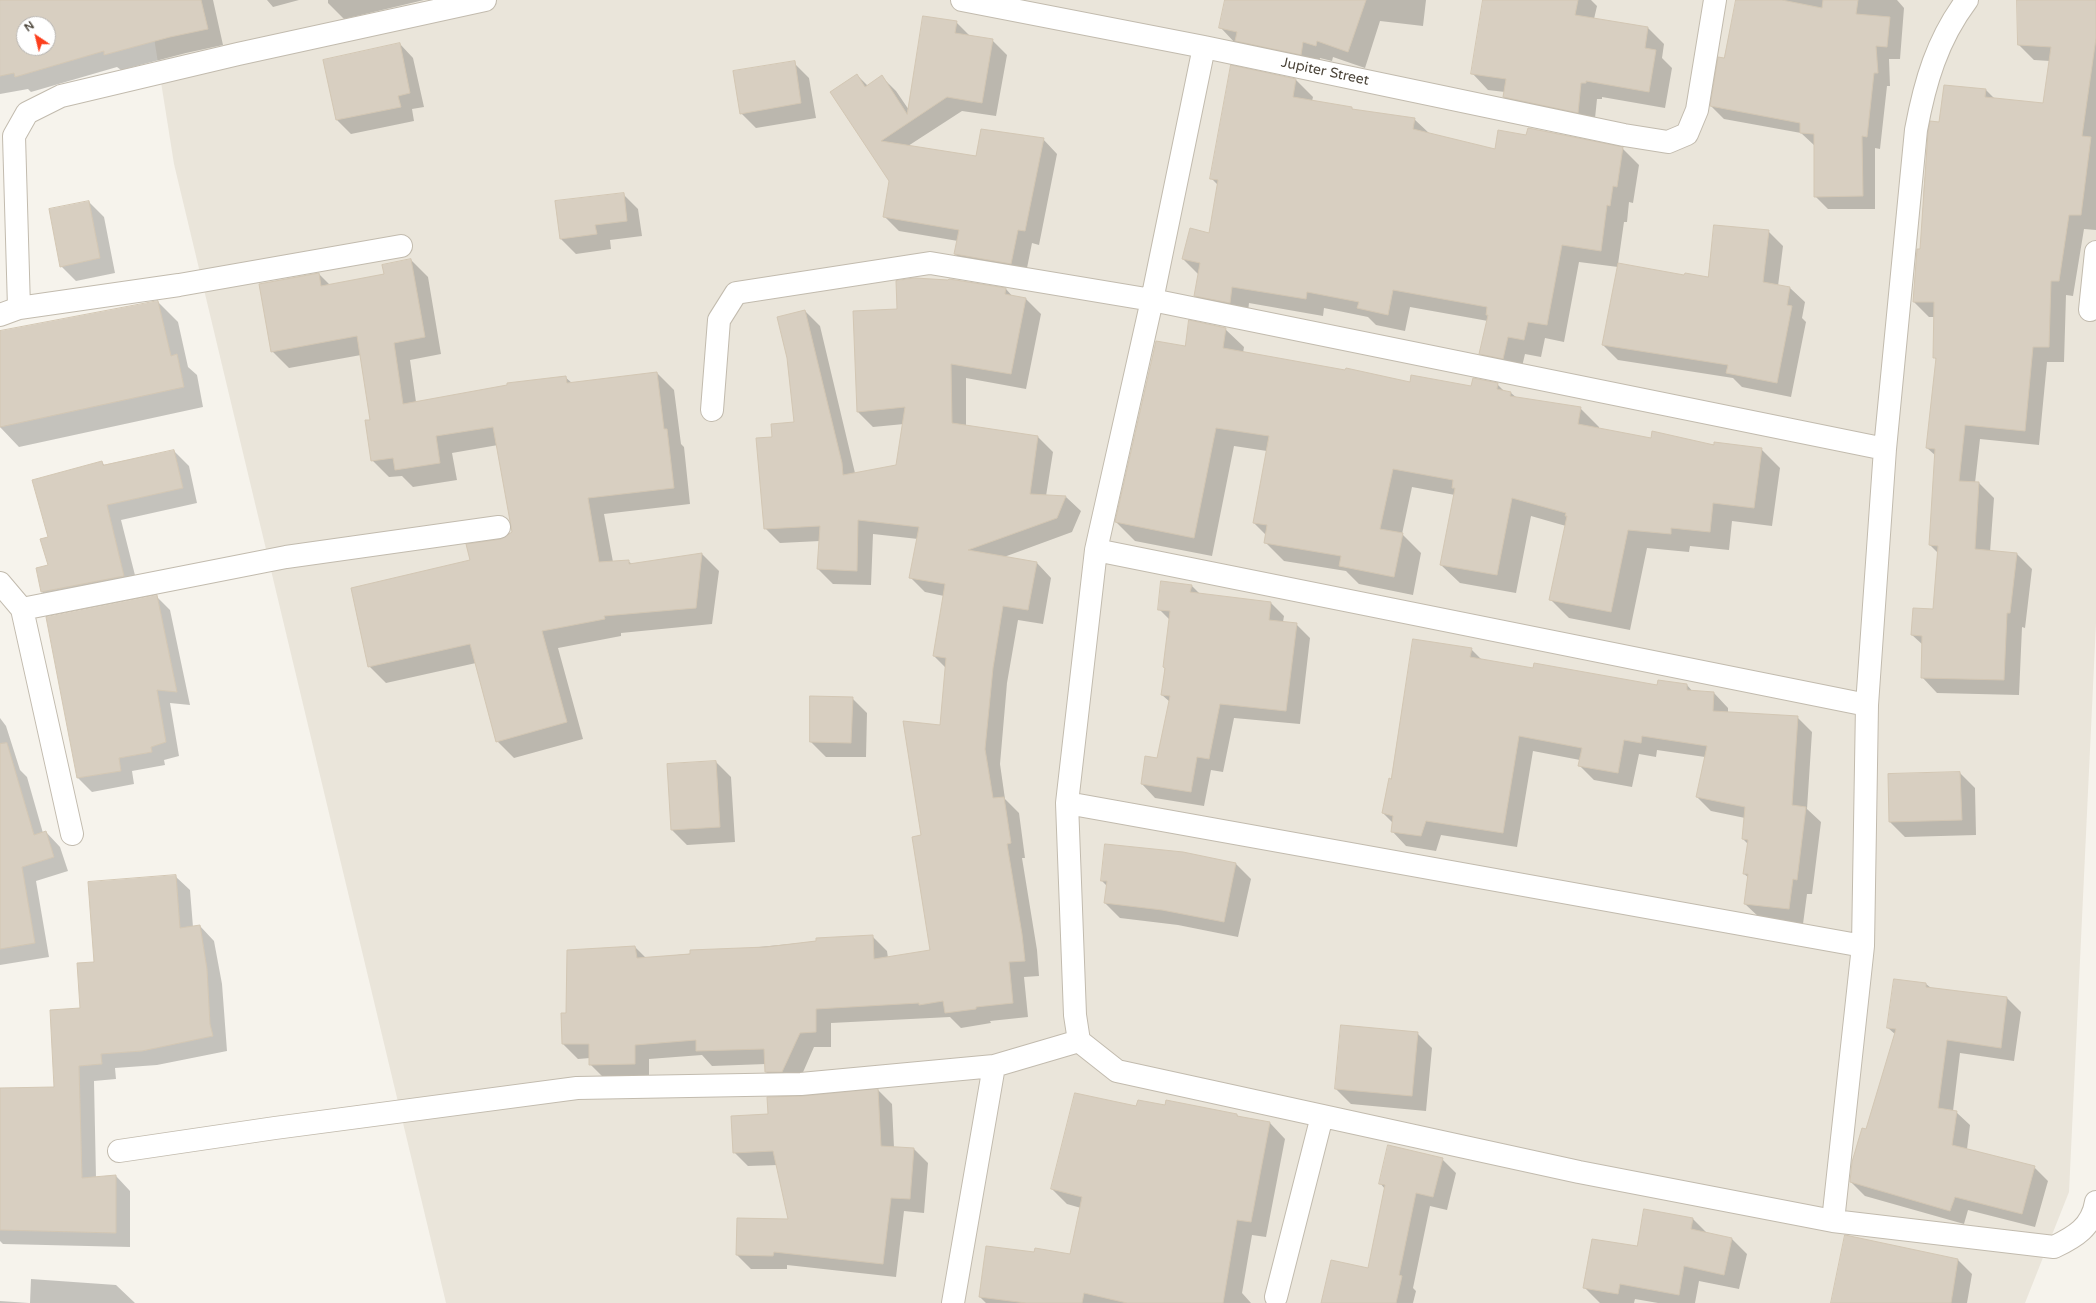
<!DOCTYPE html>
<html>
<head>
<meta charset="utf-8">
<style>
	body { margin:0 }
	#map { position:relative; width:2096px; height:1303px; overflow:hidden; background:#f6f3ec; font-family:"Varela Round",sans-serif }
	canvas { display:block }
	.north { position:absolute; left:16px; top:16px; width:40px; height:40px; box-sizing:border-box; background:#fff; border:1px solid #b7b4b0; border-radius:50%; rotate:325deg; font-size:11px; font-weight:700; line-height:16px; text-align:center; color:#4b4439 }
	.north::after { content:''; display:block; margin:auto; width:14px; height:18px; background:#fc3f1d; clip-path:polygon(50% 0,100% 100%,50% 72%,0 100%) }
</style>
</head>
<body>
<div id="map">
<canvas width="2096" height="1303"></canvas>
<div class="north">N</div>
</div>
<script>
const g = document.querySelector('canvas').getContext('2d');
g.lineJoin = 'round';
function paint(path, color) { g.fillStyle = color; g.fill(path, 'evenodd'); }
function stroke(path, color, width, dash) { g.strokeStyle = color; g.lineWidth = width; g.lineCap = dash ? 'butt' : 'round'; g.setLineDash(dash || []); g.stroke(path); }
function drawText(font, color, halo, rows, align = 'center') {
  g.font = font + ' "Varela Round",sans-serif'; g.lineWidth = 4; g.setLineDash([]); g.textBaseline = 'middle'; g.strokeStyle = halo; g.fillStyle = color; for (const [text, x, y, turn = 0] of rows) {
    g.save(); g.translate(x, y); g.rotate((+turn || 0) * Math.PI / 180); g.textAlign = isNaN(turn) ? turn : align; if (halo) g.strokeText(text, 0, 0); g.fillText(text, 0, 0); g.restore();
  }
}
paint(new Path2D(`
	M148 0H2096V623L2069 1192 2025 1303H446L174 164Z`), '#eae5da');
paint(new Path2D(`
	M0 0H213L223 45 186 53 121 70 117 67 31 92 28 89 0 94ZM24 24H48V48H24Z
	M267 0H299L273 7Z
	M328 0H424L344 19 328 3Z
	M1226 0H1426L1423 26 1380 21 1365 68 1333 57 1332 61 1320 58 1317 70 1237 45 1221 28Z
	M1484 0H1591L1597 6 1594 19 1648 28 1664 44 1662 58 1672 68 1665 108 1602 97V99H1597L1594 128 1521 113 1504 97 1505 92 1488 90 1472 73Z
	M1737 0H1897L1904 8 1900 59H1889L1890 86H1887L1880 149 1875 148V209H1828L1815 196V146L1801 133 1724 119 1711 106 1725 60Z
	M2018 0H2096V230L2084 229 2073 296 2066 295 2064 362H2047L2039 445 1980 439 1975 483H1979L1994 498 1990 552 2017 554 2032 569 2025 628 2022 627 2019 695 1937 693 1922 677 1923 645 1912 635 1934 610 1938 553 1930 545 1936 456 1927 448 1937 360 1934 357 1935 317H1929L1914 302 1921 250 1924 185 1931 123H1940L1986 90 1995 99 2044 104 2050 61 2034 60 2019 45Z
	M956 22 971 37 992 40 1007 55 996 116 962 111 908 146 977 157 1043 139 1057 154 1039 245 1032 243 1025 278 969 268 955 254 958 241 899 231 885 217 891 181 857 75 868 86 882 77 896 91 909 110Z
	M400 44 413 58 424 107 412 109 414 121 351 134 337 120Z
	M794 63 809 78 816 118 756 128 741 113Z
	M1231 67 1296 80 1313 97 1312 101 1351 108 1354 110 1414 119 1430 134 1496 150 1622 148 1639 165 1633 203 1629 202 1627 222H1624L1618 264 1685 276 1709 278 1768 231 1783 246 1778 286 1790 288 1805 302 1802 318 1806 322 1791 397 1742 387 1733 378 1618 360 1603 345 1618 267 1579 262 1564 342 1545 338 1541 357 1525 354 1520 375 1497 370 1480 353 1488 321 1410 307 1405 331 1376 325 1368 317 1324 308 1323 316 1249 303 1247 320 1212 312 1195 295 1199 275 1183 259 1210 234 1218 185 1211 178Z
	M623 194 638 209 642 236 610 240 611 249 576 254 561 239Z
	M89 202 104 217 115 273 76 281 61 266Z
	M411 260 428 277 441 354 410 360 416 402 565 377 572 383 657 373 674 390 681 444 684 447 690 504 604 514 613 562 628 561 632 564 702 554 719 571 712 624 621 633V636L558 648 583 739 514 758 497 741 476 663 386 683 369 666 472 560 513 533 498 445 452 453 457 480 413 487 402 476 389 477 372 460 371 421 361 355 289 368 272 351 319 274 330 285 385 274Z
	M1006 289 1013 297 1026 299 1041 314 1026 389 966 378V426L1038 437 1053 452 1046 496 1066 497 1081 511 1072 532 1004 557 1037 563 1051 578 1043 624 1018 620 1007 683 1000 764 1005 799 1019 813 1025 858H1022L1037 950 1039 976 1024 977 1028 1017 990 1021 991 1023 961 1028 950 1017 831 1023V1047H814L797 1086 781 1087 766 1072V1064L712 1066 702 1055 649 1059V1079H605L590 1064V1058L578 1059 563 1044 567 1014 635 947 646 958 872 936 887 951 888 958 931 951 923 836 941 726 946 668 934 656 944 596 925 592 910 577 918 539 873 534 871 585 833 584 818 569 820 541 780 543 765 528 773 438 795 423 805 311 820 326 855 473 897 466 904 424 873 427 858 412 854 312 898 310Z
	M158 302 178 322 188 367 197 375 203 407 19 447 0 427V332Z
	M1225 329 1244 347 1243 353 1410 383 1472 387 1497 384 1505 392 1511 393 1517 398 1580 408 1599 427V429L1652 439 1761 449 1780 468 1772 526 1732 521 1729 550 1690 546 1689 552 1647 548 1630 630 1569 618 1550 599 1566 526 1531 516 1516 593 1460 583 1441 565 1455 495 1412 487 1402 534 1421 553 1413 595 1359 584 1346 571 1284 561 1265 542 1266 535 1254 523 1267 451 1234 446 1212 556 1135 541 1116 522 1185 348Z
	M174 451 189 466 197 503 121 520 139 591 57 607 42 592 38 569 49 566V538L102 462 105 466Z
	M1191 585 1200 594 1271 603 1284 616 1283 622 1296 624 1310 638 1300 724 1234 718 1223 772 1211 770 1204 806 1155 798 1142 784 1157 759 1170 702 1162 695 1170 620 1159 609Z
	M156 596 170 610 190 705 170 703 179 756 164 760 165 765 132 771 134 784 92 792 78 778 47 618Z
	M1471 649 1482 660 1534 669 1658 687 1659 682 1687 685 1693 692 1714 693 1728 708V713L1797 717 1812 732 1807 809 1821 822 1812 894H1807L1803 924 1760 918 1745 904 1748 877 1744 874 1748 844 1743 839 1745 818 1711 811 1697 797 1705 757 1657 750 1656 757 1639 754 1632 787 1594 780 1579 765 1580 760 1533 751 1517 847 1441 835 1436 851 1406 846 1392 831 1393 823 1383 813 1392 780Z
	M852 698 867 713 866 757H826L811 742Z
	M0 718 6 726 20 770 27 777 43 833 46 832 60 847 68 871 36 881 49 957 0 965Z
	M716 762 731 777 735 842 687 845 672 830Z
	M1960 773 1975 788 1976 835 1905 837 1890 822Z
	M1235 863 1251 879 1238 937 1178 925 1120 918 1105 903 1107 886 1102 881Z
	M175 876 190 890 193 927 200 926 214 941 222 984 227 1051 157 1065 115 1068 116 1079 94 1081 96 1178 116 1176 130 1191V1247L3 1244 0 1241V1089L56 1088 96 963Z
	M1895 980 1926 984 1931 988 2007 998 2021 1012 2014 1061 1960 1053 1953 1111 1956 1112 1970 1125 1967 1149 2034 1167 2048 1181 2035 1227 1968 1210 1964 1224 1865 1196 1851 1182 1896 1035 1888 1028Z
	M1417 1033 1432 1048 1426 1111 1351 1104 1336 1089Z
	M878 1090 892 1104 894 1148 914 1149 928 1163 924 1213 904 1211 896 1277 787 1265V1269H751L737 1255 789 1220 778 1165 748 1166 734 1152 769 1115 802 1097Z
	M1166 1106 1237 1115 1240 1118 1270 1123 1285 1139 1266 1237 1252 1235 1242 1293 1251 1303H986L980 1297 1035 1253 1071 1255 1081 1208 1067 1204 1052 1189 1137 1107Z
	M1442 1159 1456 1173 1447 1210 1430 1206 1413 1288 1416 1291 1413 1303H1323L1369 1269 1385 1189 1380 1183Z
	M1645 1210 1693 1219 1708 1234 1732 1239 1747 1254 1739 1289 1699 1281 1695 1303H1658L1635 1299 1634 1303H1600L1585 1288 1638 1248Z
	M1958 1260 1972 1274 1967 1303H1832Z
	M31 1279 116 1285 135 1303H30Z
	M0 1301 29 1303H0Z`), '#0003');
const building = new Path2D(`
	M0 0H201L208 29 170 37 104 55V51L15 77 14 73 0 76ZM24 24H48V48H24Z
	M1225 0H1366L1348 52 1317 41 1316 46 1303 42 1301 55 1235 41 1237 32 1219 28Z
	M1483 0H1578L1575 15 1648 27 1645 48 1656 50 1649 92 1586 81V83H1581L1578 113 1503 97 1506 79 1471 74Z
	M1736 0H1782L1822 8 1823 0H1858L1856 14 1890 17 1887 47 1876 46 1878 73H1874L1867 137 1862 136 1863 196 1814 197V134L1800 133V123L1710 106 1718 57 1724 58Z
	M2017 0H2096V38L2082 136 2091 137 2081 215H2069L2059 281H2051L2049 347H2033L2025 431 1965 425 1959 481 1979 482 1975 549 2017 553 2010 613H2007L2004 680 1921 678 1922 636 1911 635 1913 608 1933 609 1938 546 1929 545 1935 449 1926 448 1936 358H1933L1934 302H1913L1917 249H1920L1928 132 1930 121 1939 122 1944 85 1986 89 1985 97 2043 103 2051 47 2018 45Z
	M923 16 957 21 955 33 993 39 982 103 947 97 881 141 976 156 981 129 1044 138 1025 231 1018 230 1011 264 954 254 959 230 883 217 889 181 830 92 857 74 865 87 882 75 907 114Z
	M400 43 410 93 398 96 401 107 336 120 323 60Z
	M795 61 801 103 740 114 733 71Z
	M1231 65 1296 79 1293 97 1352 107V109L1415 118 1413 129 1495 149 1498 130 1526 135 1528 128 1623 147 1617 187 1613 186 1610 206 1607 205 1601 251 1562 245 1547 325 1528 322 1524 340 1508 337 1503 359 1479 354 1488 315H1486L1487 307 1393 290 1388 315 1357 308 1359 302 1307 292 1306 299 1232 287 1230 303 1194 296 1200 263 1182 259 1190 228 1209 233 1218 180 1210 179Z
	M624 193 627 221 595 225 597 234 560 239 555 201Z
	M89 201 100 258 60 267 49 209Z
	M1714 225 1769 230 1763 282 1790 287 1787 305 1792 306 1777 383 1726 373 1728 365 1602 345 1618 263 1684 275 1685 273 1708 277Z
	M411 259 425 337 394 343 403 404 507 385V383L566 376 567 383 657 372 664 429H667L674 488 588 498 599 562 629 560V564L702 553 696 608 604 616 605 619 542 631 567 722 496 742 470 644 368 667 351 588 470 560 466 544 501 539 512 532 493 427 436 436 440 463 395 470 393 458 371 461 365 420H370L357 336 271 352 259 284 319 273 321 286 384 274 382 265Z
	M915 278 948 280 949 279 1006 288 1005 294 1026 298 1011 374 951 364 952 423 1038 436 1030 494 1066 496 1057 518 968 550 1037 562 1028 610 1003 606 993 668 985 749 993 798 1004 797 1011 843 1007 844 1022 934 1025 961 1009 962 1013 1003 976 1007V1009L945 1013 943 1001 919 1005V1003L816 1009V1032L800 1033 782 1072H765L764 1049 696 1051V1040L635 1045V1064L589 1065V1044H562L561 1013H566L567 950 635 946 637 958 690 954V950L766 947 816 941V938L873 935 874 959 930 950 912 837 921 835 903 721 940 725 946 658 933 656 945 584 909 578 919 527 858 520 857 571 817 569 820 526 764 529 756 438 772 437 771 424 794 422 787 358 777 317 805 310 842 463 843 475 896 465 905 407 857 412 853 311 897 309 896 281Z
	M158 301 171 356 177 354 184 387 0 427V331Z
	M1189 320 1226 328 1223 348 1345 370 1346 368 1410 382 1411 375 1471 386 1473 378 1498 383 1497 389 1511 392 1510 396 1581 407 1578 424 1651 438 1652 431 1714 445V442L1762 448 1754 508 1713 503 1710 532 1671 528V534L1628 530 1611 612 1549 600 1567 516H1565L1566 513 1512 498 1497 575 1440 565 1455 488H1452L1453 480 1393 469 1380 529 1403 533 1394 577 1339 566 1341 556 1264 543 1267 525 1253 523 1269 436 1216 428 1194 538 1115 522 1156 341 1185 346Z
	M174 450 183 488 107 505 124 576 41 592 36 568 48 565 40 539 48 537 32 480 102 461 103 465Z
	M1161 581 1192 585 1190 592 1271 602 1269 620 1297 623 1286 711 1220 704 1209 759 1197 757 1191 792 1141 784 1145 756 1157 758 1170 696 1161 695 1165 668 1163 667 1170 611 1158 610Z
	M157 595 177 692 157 690 166 742 151 747 152 752 119 758 121 771 77 778 46 617Z
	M1413 639 1472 648 1470 657 1533 668 1534 663 1657 685 1658 680 1687 684V690L1714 692 1713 711 1798 716 1792 805 1806 807 1797 880 1793 879 1789 909 1744 904 1748 874H1743L1748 840 1742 839 1745 807 1696 797 1707 746 1642 736 1641 743 1624 740 1618 773 1578 766 1582 748 1519 736 1503 833 1426 821 1421 836 1391 832 1393 816 1382 813 1389 778 1391 779Z
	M810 696 853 697 851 743 810 742Z
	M7 743 34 835 46 831 54 857 22 867 35 943 0 949V744Z
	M716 761 720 827 671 830 667 764Z
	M1960 772 1962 820 1889 822 1888 774Z
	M1105 844 1183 852 1236 863 1224 922 1162 910 1104 903 1107 881H1101Z
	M176 875 180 928 200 925 207 969 210 1024 213 1036 142 1051 101 1054 102 1064 79 1066 82 1178 116 1175V1233L0 1230V1088L54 1087 50 1010 80 1008 77 963 94 962 88 882Z
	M1894 979 1926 983V987L2007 997 2001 1048 1947 1040 1938 1108 1957 1111 1952 1145 2035 1166 2022 1214 1955 1197 1950 1211 1850 1182 1852 1162 1862 1128 1866 1129 1896 1029 1887 1028Z
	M1341 1025 1418 1032 1412 1096 1335 1089Z
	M878 1089 881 1146 914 1148 910 1199 891 1198 883 1264 774 1252 773 1256 736 1255 737 1218 788 1219 773 1151 733 1153 731 1116 768 1114 767 1097 802 1096Z
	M1075 1093 1136 1106 1138 1100 1165 1105 1166 1100 1237 1114V1116L1270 1122 1251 1222 1237 1220 1223 1303H1127L1084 1293 1082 1303H1026L979 1297 986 1246 1034 1252 1035 1248 1070 1254 1082 1197 1051 1189Z
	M1388 1145 1443 1158 1433 1197 1416 1193 1399 1275 1402 1276 1396 1303H1321L1331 1260 1368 1268 1385 1185 1379 1184Z
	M1644 1209 1693 1218 1691 1229 1732 1238 1724 1275 1684 1266 1679 1295 1620 1284 1618 1294 1583 1288 1592 1239 1637 1246Z
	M1845 1235 1958 1259 1951 1303H1831Z`);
paint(building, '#d8cfc1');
stroke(building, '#d3c7b4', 1);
const street = new Path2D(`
	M962 0 1204 47 1624 135 1668 142 1687 134 1697 110 1715 0
	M1204 47 1152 300 1096 550 1067 803 1075 1015 1079 1041 1117 1071 1579 1172 1833 1221 2054 1247C2075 1237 2092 1227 2096 1202
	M19 308 179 285 401 246
	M2090 310 2096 252
	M0 315 19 308 14 136 27 113 61 96 238 54 485 0
	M712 410 719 320 736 293 930 263 1152 300 1885 449
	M1096 550 1867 705
	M0 583 22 609 72 834
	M22 609 286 557 499 527
	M1067 803 1863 946
	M119 1151 275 1128 577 1088 801 1084 994 1066 1079 1041
	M1833 1221 1863 946 1867 705 1885 449 1916 130C1925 82 1937 40 1967 0
	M1276 1297 1322 1116
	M953 1303 994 1066`);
stroke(street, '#c2bbae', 24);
stroke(street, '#fff', 22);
drawText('14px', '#4b4439', '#fff', [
	["Jupiter Street",1325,72,12]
]);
</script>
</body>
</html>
